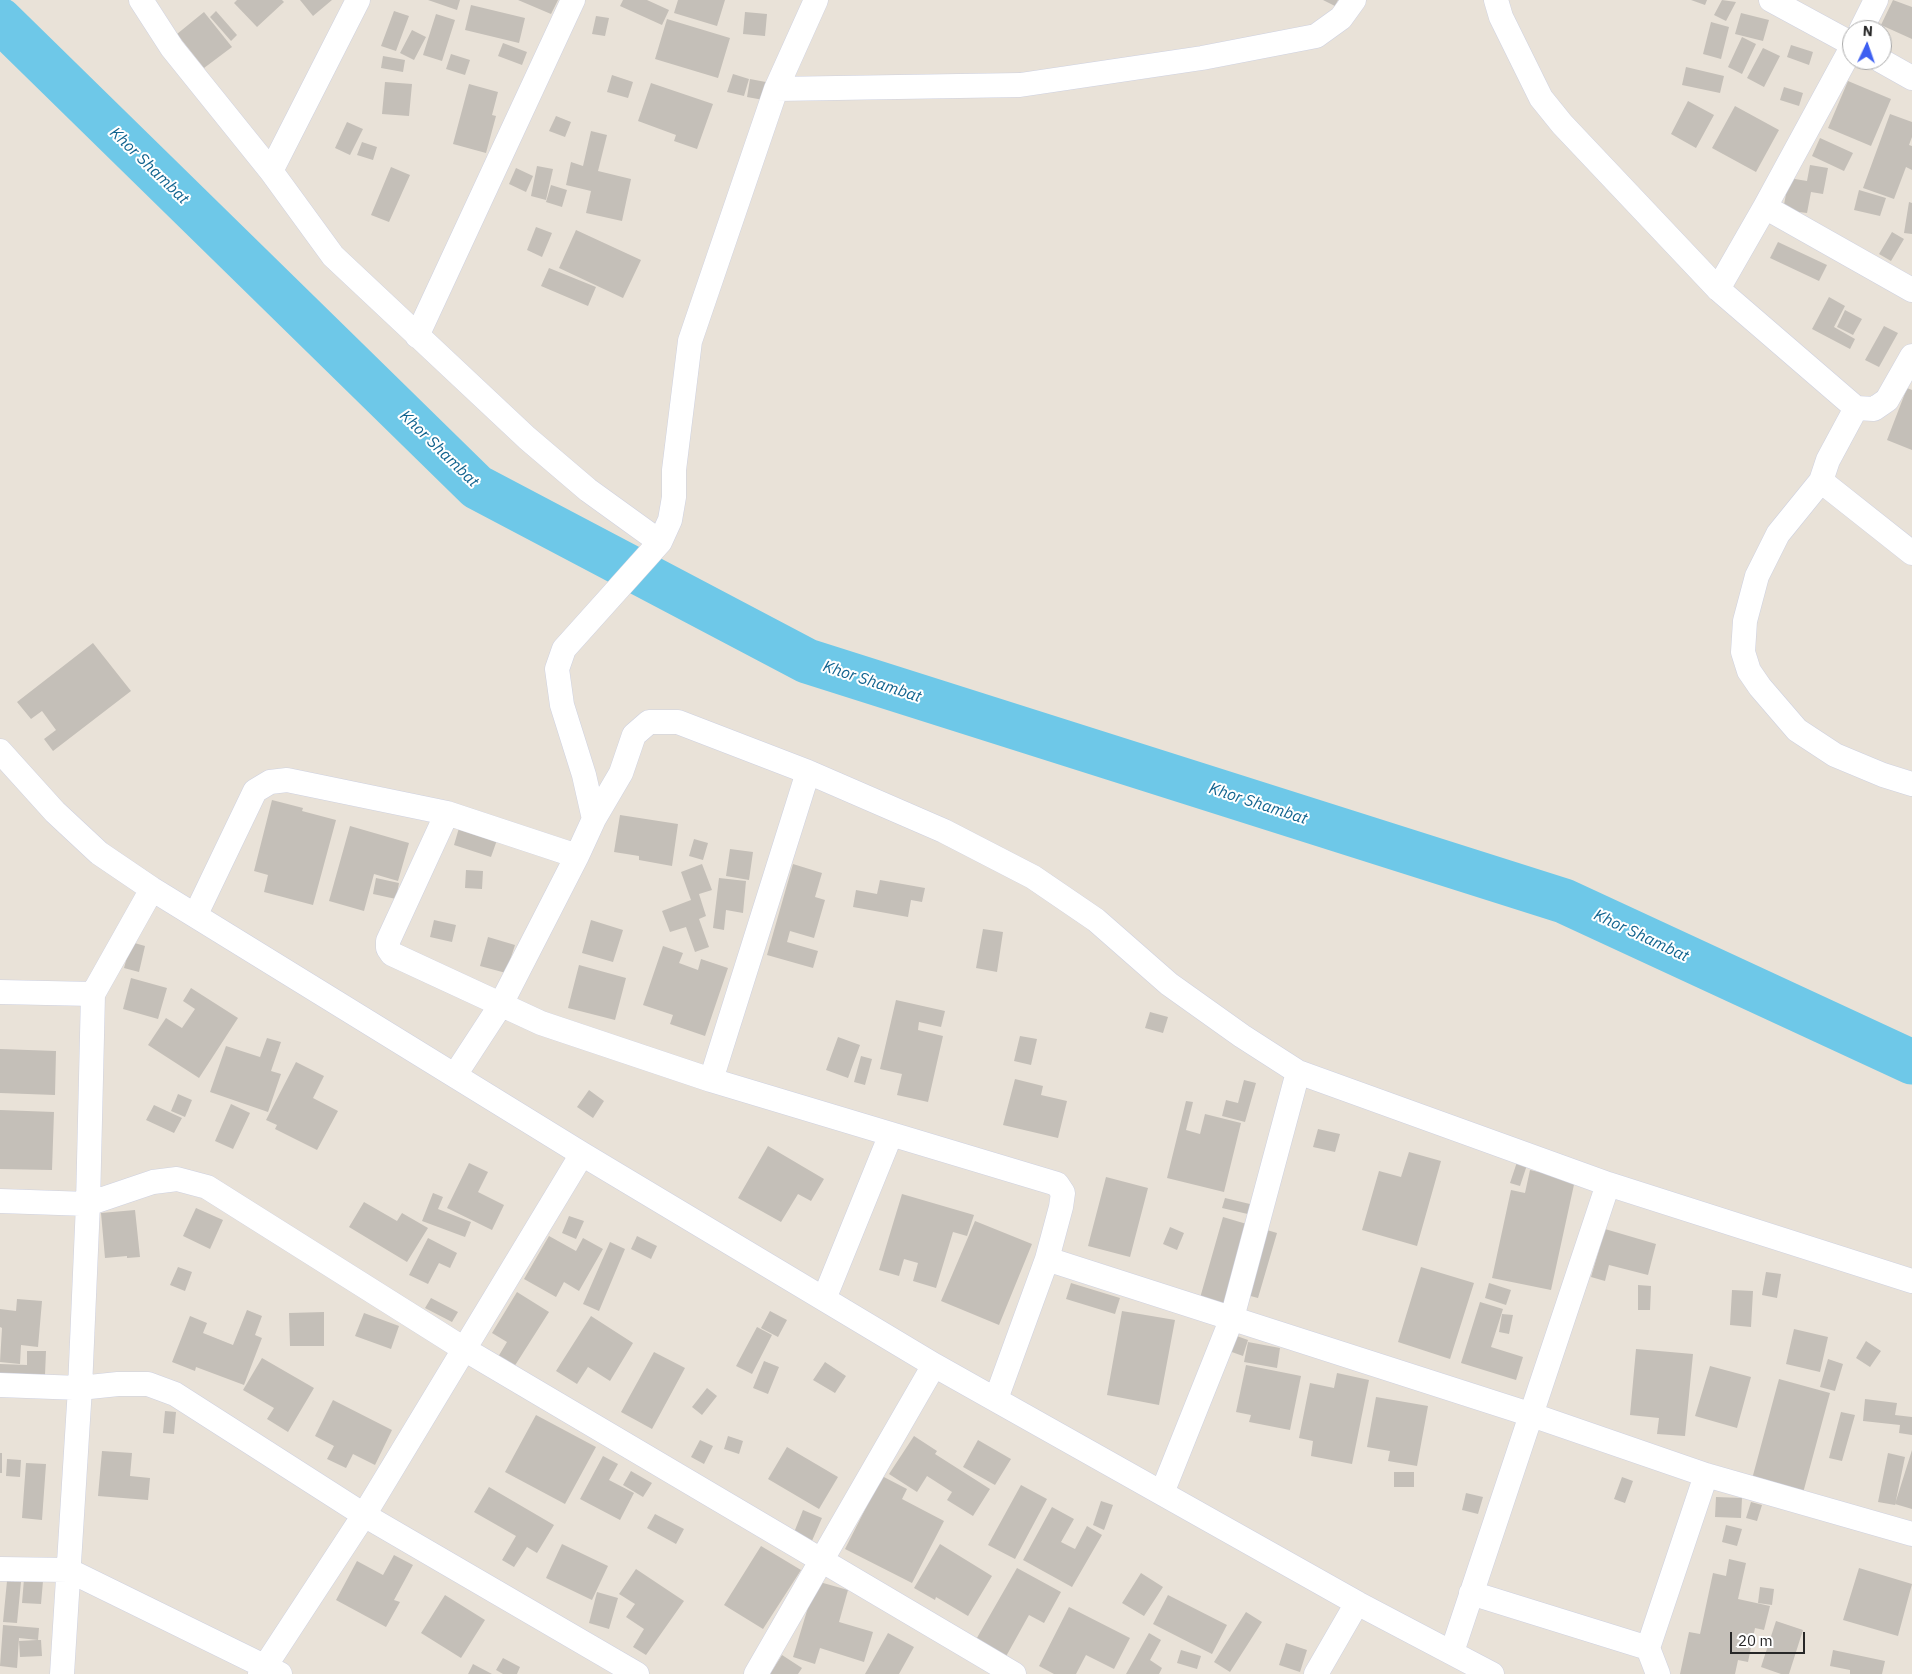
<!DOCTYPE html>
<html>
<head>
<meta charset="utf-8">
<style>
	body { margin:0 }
	#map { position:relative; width:1912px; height:1674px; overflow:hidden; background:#e9e2d8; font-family:"IBM Plex Sans",sans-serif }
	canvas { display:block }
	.north { position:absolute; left:1842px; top:20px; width:50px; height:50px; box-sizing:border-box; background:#fff; border:1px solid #a9a9a9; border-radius:50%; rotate:3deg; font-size:14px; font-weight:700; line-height:20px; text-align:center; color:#272727 }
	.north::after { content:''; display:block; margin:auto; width:18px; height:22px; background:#3d5ff1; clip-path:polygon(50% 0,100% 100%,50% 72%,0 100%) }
	.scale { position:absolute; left:1730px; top:1632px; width:75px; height:22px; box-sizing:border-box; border:2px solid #272727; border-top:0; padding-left:6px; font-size:15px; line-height:18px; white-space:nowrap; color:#272727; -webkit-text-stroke:4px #fff; paint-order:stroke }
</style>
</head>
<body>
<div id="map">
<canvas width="1912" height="1674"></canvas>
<div class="north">N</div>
<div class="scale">20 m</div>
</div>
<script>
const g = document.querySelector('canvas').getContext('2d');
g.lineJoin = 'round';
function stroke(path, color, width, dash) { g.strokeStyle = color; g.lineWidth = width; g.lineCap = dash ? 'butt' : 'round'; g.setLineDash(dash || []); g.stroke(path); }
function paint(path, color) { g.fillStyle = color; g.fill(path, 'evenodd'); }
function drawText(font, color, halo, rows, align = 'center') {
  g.font = font + ' "IBM Plex Sans",sans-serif'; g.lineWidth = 4; g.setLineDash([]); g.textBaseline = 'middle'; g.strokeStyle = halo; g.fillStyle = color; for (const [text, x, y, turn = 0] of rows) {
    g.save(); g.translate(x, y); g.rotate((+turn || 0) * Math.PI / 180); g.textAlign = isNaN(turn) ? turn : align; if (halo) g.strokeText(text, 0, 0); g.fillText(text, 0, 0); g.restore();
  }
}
stroke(new Path2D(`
	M0 20 477 487 807 661 1564 901 1912 1062`), '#6ec8e8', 45);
paint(new Path2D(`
	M237 0H282L284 2 257 27 234 3Z
	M300 0H332L313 16Z
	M428 0H460L457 10Z
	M518 0H558L551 14Z
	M623 0H647L669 10 662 25 620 6Z
	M678 0H725L717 26 674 13Z
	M1323 0H1338L1335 6Z
	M1691 0H1707L1705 5Z
	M1722 0 1736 2 1726 21 1714 15Z
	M1893 0 1912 7V39L1881 25Z
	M471 5 525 18 519 43 465 30Z
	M216 11 237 35 231 41 210 17Z
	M394 11 409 16 396 51 381 46Z
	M204 12 232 47 204 68 177 34Z
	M745 12 767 14 765 36 743 34Z
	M1741 13 1769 20 1763 41 1735 34Z
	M436 14 455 20 442 61 423 55Z
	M596 16 609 18 605 36 592 34Z
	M667 19 730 38 718 78 655 59Z
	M1711 22 1729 27 1721 59 1703 54Z
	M412 30 426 37 414 60 400 53Z
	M1742 37 1756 44 1742 74 1728 67Z
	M503 43 527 52 522 65 498 56Z
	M1791 45 1813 52 1809 65 1787 57Z
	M1763 48 1780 56 1764 87 1747 78Z
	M451 54 470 60 465 75 446 69Z
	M383 56 405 60 403 72 381 68Z
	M1686 67 1724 76 1720 93 1682 85Z
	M733 74 749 79 744 96 727 92Z
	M612 75 633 82 628 98 607 92Z
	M750 79 771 83 769 101 747 97Z
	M1848 81 1891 99 1871 146 1828 128Z
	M385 82 412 84 409 116 382 114Z
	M651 83 713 104 697 149 674 141 676 135 638 121Z
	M469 84 498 92 492 115 496 116 486 153 453 144Z
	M1784 87 1803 93 1799 106 1780 100Z
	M1688 101 1714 115 1696 148 1671 134Z
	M1735 106 1779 130 1756 172 1712 148Z
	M1890 114 1912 122V137L1909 145 1912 146V170L1906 167 1894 199 1863 188Z
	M556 116 571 122 565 137 549 131Z
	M347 122 363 129 350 155 335 148Z
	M591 131 607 135 598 171 631 179 622 221 586 213 591 191 566 185 571 162 583 166Z
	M1820 138 1853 153 1844 171 1812 156Z
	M362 142 377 147 373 160 357 155Z
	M1810 165 1828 168 1823 194 1811 192 1807 213 1783 210 1789 178 1807 181Z
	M537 166 553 169 546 200 531 196Z
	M391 167 410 175 389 222 371 215Z
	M516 168 533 176 526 192 509 184Z
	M551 185 567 190 562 207 546 202Z
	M1859 190 1886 198 1880 216 1854 210Z
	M1909 202 1912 203V234L1904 233Z
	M536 227 552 233 542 257 527 250Z
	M576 230 641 260 623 298 559 268Z
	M1892 232 1904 239 1891 261 1879 254Z
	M1778 242 1827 265 1819 281 1770 258Z
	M549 268 596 287 588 306 541 286Z
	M1829 297 1845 306 1834 327 1855 339 1850 349 1812 329Z
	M1845 310 1862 319 1853 335 1837 327Z
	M1884 326 1898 333 1879 367 1865 360Z
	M1907 388 1912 390V450L1887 440Z
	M93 643 131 691 53 751 44 739 56 730 42 711 31 719 17 702Z
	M272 800 303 808 302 811 336 820 313 905 264 892 268 875 254 871Z
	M620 815 678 824 672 866 639 860V856L614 852Z
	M350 826 409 843 398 881 374 874 364 911 329 901Z
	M459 828 497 840 491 857 454 845Z
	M694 839 708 843 703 860 689 856Z
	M730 849 753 852 749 880 726 876Z
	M702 864 712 890 699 894 706 916 699 919 709 947 695 952 686 927 670 932 662 911 691 900 681 872Z
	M793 864 822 873 815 897 825 900 814 938 790 931 787 942 818 951 813 968 767 955Z
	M466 870 483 871 482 889 465 888Z
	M376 878 399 883 396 899 373 894Z
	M719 878 746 881 743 913 726 910 724 930 713 928Z
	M880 880 925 888 922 902 911 900 908 917 853 907 856 890 877 894Z
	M434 920 456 925 452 942 430 937Z
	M591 920 623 930 613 962 582 953Z
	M983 929 1003 932 997 972 976 968Z
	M488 937 515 945 506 973 480 966Z
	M131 942 145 946 139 972 124 968Z
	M663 946 683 953 679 963 698 970 701 959 728 968 705 1036 670 1024 673 1015 643 1005Z
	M579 965 626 978 615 1020 568 1008Z
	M131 978 167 988 158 1019 123 1009Z
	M191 988 238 1018 199 1078 148 1045 166 1018 182 1028 195 1009 183 1001Z
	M896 1000 945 1011 941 1027 919 1022 918 1030 943 1036 928 1102 897 1095 902 1074 880 1069Z
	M1150 1012 1168 1017 1163 1033 1145 1028Z
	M1020 1036 1037 1039 1031 1065 1014 1061Z
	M838 1037 860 1045 848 1078 826 1070Z
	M267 1038 281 1042 271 1071 281 1074 268 1112 210 1092 226 1046 260 1057Z
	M0 1049 56 1051 55 1095 0 1093Z
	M861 1056 872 1059 865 1085 854 1082Z
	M296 1062 324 1076 313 1098 338 1111 317 1150 275 1129 277 1125 266 1120Z
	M1015 1079 1043 1086 1041 1095 1067 1101 1058 1138 1003 1125Z
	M1244 1080 1256 1083 1245 1122 1222 1116 1226 1100 1238 1103Z
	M589 1090 604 1101 593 1118 577 1107Z
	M178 1094 192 1100 185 1117 171 1111Z
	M1186 1101 1193 1102 1186 1130 1200 1134 1205 1114 1241 1123 1224 1192 1167 1178Z
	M231 1104 250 1113 233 1149 215 1141Z
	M154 1105 182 1118 174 1133 146 1120Z
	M0 1110 54 1112 52 1170 0 1169Z
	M1318 1129 1340 1134 1335 1152 1313 1147Z
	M768 1146 824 1179 811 1201 798 1194 781 1222 738 1198Z
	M1409 1152 1441 1161 1417 1246 1362 1230 1379 1171 1401 1177Z
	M1517 1162 1527 1165 1520 1186 1510 1183Z
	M469 1163 488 1172 478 1192 504 1205 492 1230 447 1208Z
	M1530 1170 1575 1180 1551 1290 1492 1278 1511 1190 1525 1193Z
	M1106 1177 1148 1188 1130 1257 1088 1246Z
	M433 1193 443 1197 438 1209 471 1222 465 1237 422 1221Z
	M902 1194 974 1215 967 1236 953 1232 936 1288 913 1281 918 1263 904 1259 899 1276 879 1270Z
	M1225 1198 1254 1205 1252 1215 1222 1208Z
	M364 1202 397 1221 402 1213 428 1228 407 1262 349 1227Z
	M196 1208 223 1220 210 1249 183 1236Z
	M135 1210 140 1257 127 1258V1256L105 1258 101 1213Z
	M569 1216 584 1221 576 1239 562 1233Z
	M1223 1217 1277 1233 1258 1298 1228 1290 1224 1305 1200 1298Z
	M975 1221 1032 1244 999 1325 941 1301Z
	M1170 1227 1184 1233 1177 1250 1163 1244Z
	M1605 1229 1656 1244 1648 1275 1609 1265 1605 1281 1591 1277Z
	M549 1236 576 1251 583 1238 603 1249 579 1291 564 1282 556 1297 524 1279Z
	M637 1236 657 1246 651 1259 631 1249Z
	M428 1238 457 1253 450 1268 439 1263 428 1284 409 1275Z
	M610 1242 625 1249 599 1311 583 1304Z
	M178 1267 192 1272 185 1291 170 1285Z
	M1421 1267 1474 1283 1450 1359 1398 1342Z
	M1766 1272 1781 1274 1777 1298 1762 1295Z
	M1071 1283 1120 1298 1115 1314 1066 1299Z
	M1489 1283 1511 1290 1506 1305 1485 1298Z
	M1638 1285 1651 1286 1650 1310H1638Z
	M1732 1290 1753 1291 1751 1327 1730 1325Z
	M517 1292 549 1312 514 1367 498 1357 507 1342 492 1333Z
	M431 1298 458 1312 452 1322 425 1308Z
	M17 1299 42 1301 38 1347 21 1345 20 1364 0 1362 2 1328 0 1327V1309L16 1311Z
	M1480 1302 1503 1309 1491 1347 1523 1357 1516 1380 1461 1363Z
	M247 1310 262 1316 255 1335 262 1338 244 1385 196 1367 195 1371 172 1362 190 1316 207 1323 203 1333 233 1345Z
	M770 1311 787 1320 778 1337 761 1328Z
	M1122 1311 1175 1320 1159 1405 1107 1395Z
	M324 1312V1346H290L289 1313Z
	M364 1313 399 1326 391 1349 355 1336Z
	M1502 1314 1513 1315 1509 1334 1499 1332Z
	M591 1316 633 1343 610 1381 588 1367 577 1384 556 1371Z
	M757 1327 772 1335 752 1374 736 1366Z
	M1794 1329 1828 1337 1820 1372 1786 1364Z
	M1234 1335 1248 1340 1243 1356 1229 1351Z
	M1866 1341 1881 1351 1870 1367 1856 1358Z
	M1248 1342 1280 1348 1277 1368 1244 1362Z
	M1636 1349 1693 1354 1685 1436 1657 1434 1659 1418 1630 1415Z
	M27 1351H46L45 1375 0 1374V1364L27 1365Z
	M654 1352 685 1368 652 1429 621 1412Z
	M262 1358 314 1388 288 1432 267 1419 274 1408 243 1390Z
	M1828 1359 1843 1364 1835 1391 1820 1387Z
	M764 1361 779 1367 768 1394 753 1388Z
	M825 1362 846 1376 835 1393 813 1380Z
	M1246 1365 1301 1376 1290 1430 1249 1422 1251 1415 1236 1412Z
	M1710 1366 1751 1377 1737 1428 1695 1416Z
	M1337 1373 1369 1380 1352 1464 1311 1456 1313 1441 1299 1438 1310 1383 1334 1388Z
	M1779 1379 1830 1393 1803 1493 1752 1479Z
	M707 1388 717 1396 702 1415 692 1407Z
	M1376 1397 1428 1406 1417 1466 1388 1461 1390 1451 1367 1447Z
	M1865 1399 1897 1403 1895 1415 1912 1417V1435L1899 1433 1900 1425 1863 1421Z
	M333 1400 392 1430 375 1465 353 1454 346 1468 327 1459 334 1446 315 1436Z
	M165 1411 176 1412 174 1434 163 1433Z
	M1841 1412 1855 1415 1842 1461 1829 1458Z
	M536 1415 596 1447 565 1504 505 1472Z
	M728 1436 743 1441 739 1454 724 1449Z
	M914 1436 937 1451 935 1454 990 1489 973 1516 947 1500 952 1492 927 1476 917 1492 889 1474Z
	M700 1440 713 1446 704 1464 691 1457Z
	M978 1440 1011 1459 995 1485 963 1467Z
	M787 1447 838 1477 819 1509 768 1479Z
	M1912 1450V1509L1895 1504Z
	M102 1451 132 1453 130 1476 150 1478 148 1500 98 1496Z
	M0 1453H2V1473H0Z
	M1888 1453 1905 1457 1895 1505 1878 1502Z
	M603 1456 618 1464 609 1480 634 1493 620 1520 580 1499Z
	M7 1459 21 1460 20 1477 6 1476Z
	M26 1463 46 1464 42 1520 22 1518Z
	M631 1471 652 1483 643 1497 623 1485Z
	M1394 1472H1414V1487H1394Z
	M882 1476 907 1489 902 1499 944 1521 912 1583 845 1549Z
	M1622 1477 1633 1481 1625 1503 1614 1499Z
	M1021 1485 1047 1499 1015 1559 988 1545Z
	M489 1487 554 1525 537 1553 527 1547 514 1567 502 1560 516 1536 474 1512Z
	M1466 1493 1483 1497 1478 1514 1462 1510Z
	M1716 1497 1742 1498 1741 1518 1715 1517Z
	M1101 1501 1113 1505 1104 1530 1093 1525Z
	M1751 1502 1762 1505 1757 1521 1746 1518Z
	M1052 1507 1074 1519 1061 1542 1075 1549 1087 1526 1102 1535 1072 1587 1023 1560Z
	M803 1510 822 1518 811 1543 793 1535Z
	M655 1514 684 1529 676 1544 647 1528Z
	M1726 1525 1742 1529 1737 1546 1722 1542Z
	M562 1544 608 1566 592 1600 546 1578Z
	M940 1544 992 1576 968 1616 936 1597 935 1600 914 1588Z
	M761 1546 801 1570 763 1629 724 1605Z
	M394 1555 413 1565 394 1600 400 1602 386 1627 336 1600 357 1561 383 1575Z
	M1729 1559 1746 1563 1738 1599 1770 1606 1764 1630 1755 1628 1748 1662 1738 1660 1735 1674H1680L1689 1632 1700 1634 1713 1573 1726 1576Z
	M1017 1568 1061 1592 1044 1623 1029 1615 1004 1660 974 1643Z
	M1859 1568 1912 1584 1898 1636 1843 1620Z
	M636 1569 684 1601 646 1655 633 1647 644 1629 626 1617 635 1604 619 1594Z
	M1141 1573 1163 1587 1144 1616 1122 1603Z
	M24 1579 43 1581 41 1604 22 1603Z
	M7 1581 21 1582 17 1623 3 1622Z
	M816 1581 848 1590 839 1622 873 1632 864 1662 820 1648 815 1664 793 1657Z
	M1760 1587 1774 1589 1772 1605 1758 1603Z
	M597 1592 618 1598 609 1629 589 1623Z
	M445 1595 485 1620 461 1658 421 1633Z
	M1168 1595 1227 1625 1212 1654 1153 1624Z
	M1069 1607 1130 1638 1114 1669 1086 1655 1076 1674H1054L1039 1666Z
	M1246 1612 1262 1622 1230 1672 1214 1662Z
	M1776 1621 1803 1630 1789 1674H1781L1761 1667Z
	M3 1625 39 1628 38 1640 19 1638 17 1668 0 1666Z
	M888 1633 914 1647 899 1674H865Z
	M1149 1633 1161 1640 1150 1660 1162 1668 1159 1674H1126Z
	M37 1640H41L42 1656 20 1657 19 1641Z
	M1286 1643 1307 1650 1300 1672 1279 1665Z
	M1181 1650 1201 1656 1197 1669 1177 1663Z
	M1833 1650 1885 1661 1882 1674H1850V1670L1830 1666Z
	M782 1655 802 1668 798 1674H770Z
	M503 1658 520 1667 517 1674H503L496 1670Z
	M473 1664 492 1674H468Z`), '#c4bfb8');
const minor = new Path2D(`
	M141 0 172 48 271 171 333 256 527 438 588 490 660 542
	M1496 0 1501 17 1541 98 1562 124 1718 289 1856 408 1874 409 1887 400 1912 356
	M1771 0 1852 44
	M1861 30 1876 0
	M1880 60 1912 78
	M776 89 1020 85 1202 58 1316 36 1341 18 1354 0
	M271 171 358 0
	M1765 207 1912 290
	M1718 289 1765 207 1852 47
	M417 336 573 0
	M1856 408 1828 460 1821 481 1778 534 1757 576 1745 621 1743 652 1749 671 1760 687 1797 730 1835 755 1883 775 1912 784
	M1821 481 1912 553
	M0 751 55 812 99 853 152 889 582 1154 934 1365 1357 1603 1492 1674
	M447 813 388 941V948L392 954 541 1023 711 1080 1057 1184 1063 1193 1061 1207 1047 1259 996 1399
	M594 819 584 775 562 705 557 669 564 649 660 542 670 520 674 497V470L690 341 776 89 816 0
	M196 914 255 791 270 782 287 780 447 813 577 856
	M0 992 93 994
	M455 1075 500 1006 577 856 594 819 621 773 634 735 649 722H678L808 772 944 831 1033 877 1096 920 1169 984 1242 1036 1298 1072 1608 1184 1912 1281
	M711 1080 808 772
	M0 1201 88 1204 153 1182 177 1179 207 1187 464 1349 1014 1674
	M1047 1259 1532 1415 1706 1475 1912 1534
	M824 1299 891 1134
	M0 1385 80 1388 118 1384H148L175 1394 364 1515 637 1674
	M1162 1493 1232 1318 1298 1072
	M0 1569 68 1570 280 1674
	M1471 1593 1648 1648
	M1452 1652 1608 1184
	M62 1674 80 1388 88 1204 93 994 152 889
	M260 1674 364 1515 582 1154
	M756 1674 934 1365
	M1316 1674 1357 1603
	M1658 1674 1648 1648 1706 1475`);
stroke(minor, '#ced1e0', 25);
stroke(minor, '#fff', 24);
drawText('italic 16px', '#12648f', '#fff', [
	["Khor Shambat",149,166,44],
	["Khor Shambat",439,449,44],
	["Khor Shambat",872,682,18],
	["Khor Shambat",1258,804,18],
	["Khor Shambat",1641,936,25]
]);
</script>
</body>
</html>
